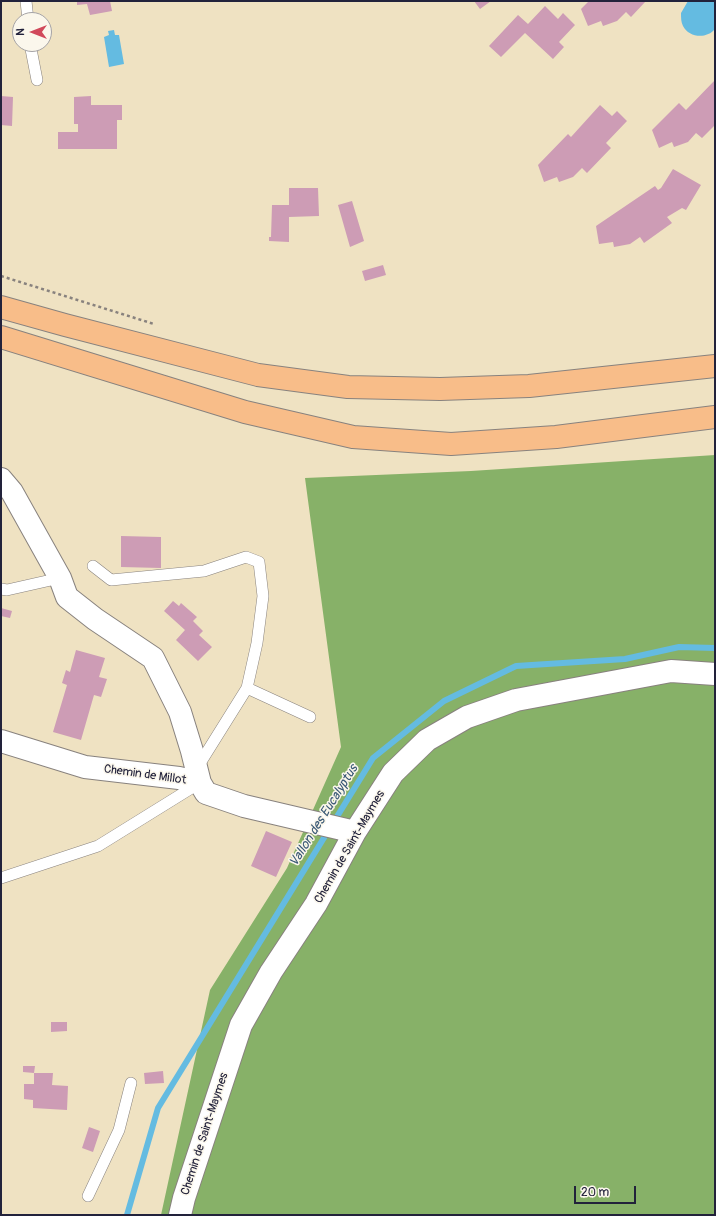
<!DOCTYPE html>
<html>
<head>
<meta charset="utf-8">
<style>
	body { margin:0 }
	#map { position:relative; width:716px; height:1216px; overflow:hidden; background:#efe2c2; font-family:Pangolin,sans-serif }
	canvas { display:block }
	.frame { position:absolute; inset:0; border:2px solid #22223b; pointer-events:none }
	.north { position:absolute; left:12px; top:12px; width:40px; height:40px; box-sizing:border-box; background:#fbf7ec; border:1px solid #a4a2a5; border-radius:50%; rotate:270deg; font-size:11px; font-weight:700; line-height:16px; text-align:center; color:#22223b }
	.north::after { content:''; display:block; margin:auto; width:14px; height:18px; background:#d1495b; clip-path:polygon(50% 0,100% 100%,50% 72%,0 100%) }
	.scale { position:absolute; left:574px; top:1186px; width:62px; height:18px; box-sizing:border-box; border:2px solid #22223b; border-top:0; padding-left:5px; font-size:12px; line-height:14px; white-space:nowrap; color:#22223b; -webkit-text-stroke:3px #fbf7ec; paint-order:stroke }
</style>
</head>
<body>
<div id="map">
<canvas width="716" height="1216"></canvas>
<div class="frame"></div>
<div class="north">N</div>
<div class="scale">20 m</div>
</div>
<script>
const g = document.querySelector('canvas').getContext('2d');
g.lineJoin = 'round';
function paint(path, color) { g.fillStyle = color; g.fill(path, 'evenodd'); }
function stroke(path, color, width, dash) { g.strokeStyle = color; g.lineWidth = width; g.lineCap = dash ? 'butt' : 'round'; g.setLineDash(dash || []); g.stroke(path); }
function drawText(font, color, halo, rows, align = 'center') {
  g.font = font + ' Pangolin,sans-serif'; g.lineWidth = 3; g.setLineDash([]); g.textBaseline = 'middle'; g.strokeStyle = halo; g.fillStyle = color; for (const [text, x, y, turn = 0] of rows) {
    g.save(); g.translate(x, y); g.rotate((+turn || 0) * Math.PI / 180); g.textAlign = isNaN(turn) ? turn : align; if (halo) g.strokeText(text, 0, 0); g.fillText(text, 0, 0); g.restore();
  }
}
paint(new Path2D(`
	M715 455V1215H161L210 990 287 868 341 747 305 478 471 471Z`), '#87b168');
paint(new Path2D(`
	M688 1H715V29C707 39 689 38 683 26 681 22 681 18 681 13Z
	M114 30 115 35H119L124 64 109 67 104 37 109 35 108 31Z`), '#64bbe1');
stroke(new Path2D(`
	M127 1215 158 1108 373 758 444 701 516 666 625 659 679 647 715 648`), '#64bbe1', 6);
paint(new Path2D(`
	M77 1H110L112 11 90 15 87 4 77 5Z
	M474 1H491L480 9Z
	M589 1H646L631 17 626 12 617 21 603 26 601 21 588 26 581 9Z
	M545 6 558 19 563 13 575 25 559 42 564 47 553 59 525 33 501 57 489 46 518 15 528 24Z
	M715 80V125L702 138 696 133 688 142 674 147 672 142 659 148 652 130 679 103 686 110Z
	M1 96 13 97 12 126 1 125Z
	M91 96V105H122V120H117V149H58V132H78V124H74V97Z
	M600 105 612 116 617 111 627 121 606 143 611 148 587 173 582 168 573 177 559 182 557 177 544 182 538 165 568 134 571 137Z
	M673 169 701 185 686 210 682 208 667 217 672 223 644 243 640 237 630 244 614 247 613 242 599 244 596 226 655 186 658 190 661 188Z
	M289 188H318L319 216 289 217V242L269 241V237H271L272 205H289Z
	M352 201 364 241 350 247 338 205Z
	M383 265 386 275 365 281 362 271Z
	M121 536 161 537V568L121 567Z
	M173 601 179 606 181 603 197 617 193 621 203 631 199 635 212 647 198 661 176 640 185 630 164 611Z
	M1 608 12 611 10 618 1 616Z
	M76 650 105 658 99 677 107 679 101 697 94 695 81 740 53 732 67 685 62 683 66 670 70 672Z
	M266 831 292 842 276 877 251 866Z
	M51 1022H67V1031L51 1032Z
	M23 1066H35L34 1073H53L52 1085 68 1086 67 1110 33 1108V1100L24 1099V1084H34V1073L23 1072Z
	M163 1071 164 1083 145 1084 144 1073Z
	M89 1127 100 1131 93 1152 82 1148Z`), '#cd9cb5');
const lane = new Path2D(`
	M26 1 28 20
	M30 44 37 80
	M93 566 111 580 204 571 246 557 259 562 263 596 257 643 247 688 197 768
	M1 589 7 590 60 578
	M247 688 310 717
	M1 878 98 846 198 784
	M88 1196 119 1130 131 1083`);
const street = new Path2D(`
	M1 479 12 492 60 578 67 597 95 619 153 658 180 712 192 751 200 783
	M1 741 85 767 179 778 200 783 206 793 244 806 355 832
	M180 1215 184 1198 241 1025 271 972 316 904 355 832 393 773 427 740 467 717 516 700 671 671 715 674`);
const primary = new Path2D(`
	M1 307 65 325 258 375 348 387 440 389 529 386 715 366
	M1 337 245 412 353 437 451 444 556 437 715 417`);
stroke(lane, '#88827e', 12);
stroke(street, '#88827e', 24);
stroke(primary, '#88827e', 24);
stroke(new Path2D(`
	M1 276 154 324`), '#88827e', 2.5, [3, 3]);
stroke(lane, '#fff', 11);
stroke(street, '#fff', 22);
stroke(primary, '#f8bd89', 22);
drawText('12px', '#22223b', '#fbf7ec', [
	["Chemin de Millot",145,775,8],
	["Chemin de Saint-Maymes",350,847,-60],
	["Chemin de Saint-Maymes",205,1134,-72]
]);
drawText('italic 13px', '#395875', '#fbf7ec', [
	["Vallon des Eucalyptus",324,816,-58]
]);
</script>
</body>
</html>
